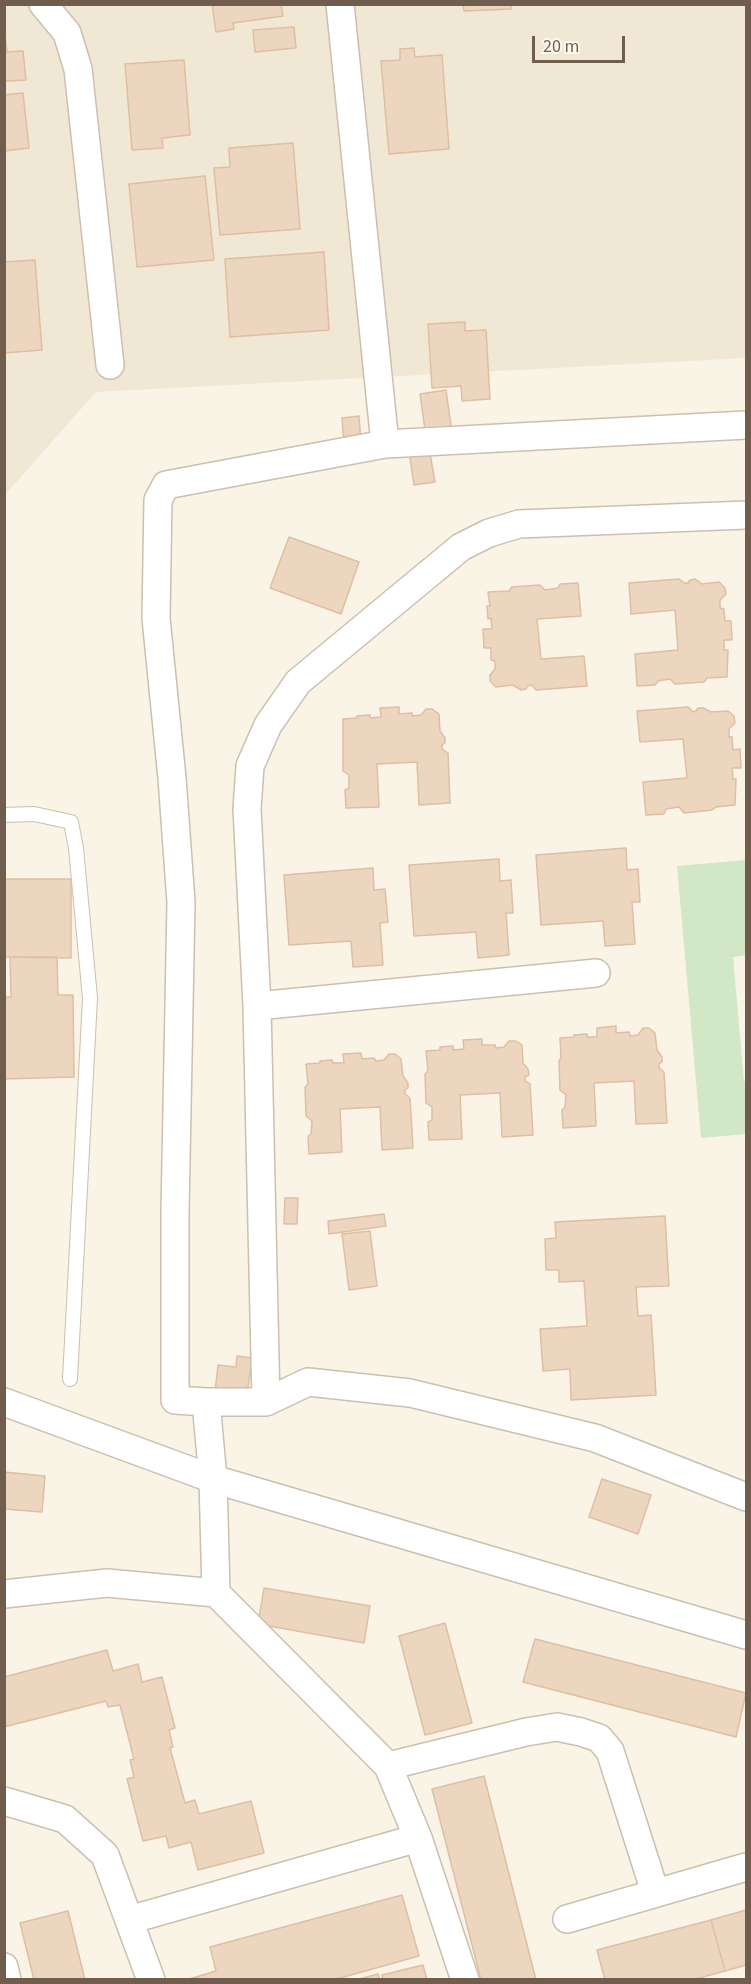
<!DOCTYPE html>
<html>
<head>
<meta charset="utf-8">
<style>
	body { margin:0 }
	#map { position:relative; width:751px; height:1984px; overflow:hidden; background:#faf4e6; font-family:"Source Sans 3",sans-serif }
	canvas { display:block }
	.frame { position:absolute; inset:0; border:6px solid #715d4d; pointer-events:none }
	.scale { position:absolute; left:532px; top:36px; width:93px; height:27px; box-sizing:border-box; border:3px solid #715d4d; border-top:0; padding-left:8px; font-size:18px; line-height:21px; white-space:nowrap; color:#715d4d; -webkit-text-stroke:4px #fdf8ec; paint-order:stroke }
</style>
</head>
<body>
<div id="map">
<canvas width="751" height="1984"></canvas>
<div class="frame"></div>
<div class="scale">20 m</div>
</div>
<script>
const g = document.querySelector('canvas').getContext('2d');
g.lineJoin = 'round';
function paint(path, color) { g.fillStyle = color; g.fill(path, 'evenodd'); }
function stroke(path, color, width, dash) { g.strokeStyle = color; g.lineWidth = width; g.lineCap = dash ? 'butt' : 'round'; g.setLineDash(dash || []); g.stroke(path); }
paint(new Path2D(`
	M5 5H746V358L96 392 5 495Z`), '#f1e7d5');
paint(new Path2D(`
	M746 860V955L733 957 744 1081H746V1134L701 1138 677 866Z`), '#d1e7c6');
const building = new Path2D(`
	M212 4H281L283 16 233 23 234 29 216 32Z
	M463 4H511V9L464 11Z
	M4 27 7 52 23 51 26 80 4 81Z
	M294 27 296 48 255 52 253 30Z
	M414 48 415 57 442 55 449 149 389 154 381 61 400 60V49Z
	M184 60 190 135 162 138 163 148 132 150 125 64Z
	M23 93 29 148 4 151V95Z
	M293 143 300 229 220 235 214 168 230 167 229 148Z
	M205 176 214 260 137 267 129 184Z
	M324 252 329 330 230 337 225 259Z
	M35 260 42 350 4 353V262Z
	M465 322V331L486 330 490 399 462 401 461 386 432 388 428 324Z
	M446 390 452 433 426 437 420 394Z
	M359 416 361 443 344 445 342 418Z
	M429 448 435 482 414 485 409 451Z
	M289 537 359 562 341 614 270 588Z
	M679 579 684 583H688L690 580 695 579 702 584 719 582 725 588 726 594 720 600V608L724 609 725 621H731L732 640H724V650H728L727 677 707 678 704 682 675 684 670 679 658 681 655 685 637 686 635 654 678 650 675 610 631 614 629 583Z
	M578 583 581 616 537 619 541 659 584 656 587 686 536 690 532 685 527 686 526 689 521 690 513 685 496 687 490 681V675L495 669V661L491 660V648H484L483 629H492L491 618 488 619 487 606H490L488 592 509 591 512 587 540 585 545 590 558 588 560 584Z
	M399 707V714L412 713 413 716 421 715 426 709H432L439 714 440 731 445 738V743L442 745V749L448 753 450 803 419 805 417 762 377 764 379 807 346 808 345 790 349 788V775L343 771V719L357 718V716L370 715V718L381 717 380 708Z
	M688 707 693 712 696 711 698 708H703L711 712 728 711 734 716 735 723 729 729V737H732L733 750 740 749 741 768H732L733 779H736L735 805 716 807 712 810 684 813 679 807 666 809 664 814 646 815 643 782 687 778 683 739 640 742 637 711Z
	M626 848 627 870 638 869 640 902H632L635 944 605 946 603 921 541 925 536 855Z
	M499 859 500 881 511 880 513 913H506L509 955 478 958 476 932 414 936 409 865Z
	M373 868 374 890 385 889 388 922 380 923 383 965 353 967 351 941 289 945 284 875Z
	M4 879H71V958L4 957Z
	M10 957H57L58 995H73L74 1077 4 1079V997H11Z
	M616 1026V1033L629 1032 630 1036 638 1035 643 1028H649L655 1033 657 1050 662 1057V1062L659 1064V1068L664 1072 667 1123 636 1124 634 1081 594 1083 596 1126 563 1128 562 1110 565 1107 566 1095 560 1090 559 1061 561 1058 560 1038 574 1037V1035L587 1034V1037H597V1028Z
	M482 1039V1045H495L496 1048 504 1047 509 1041H516L522 1045 523 1063 528 1069 529 1075 525 1077V1081L530 1084 533 1135 502 1137 500 1093 460 1095 462 1139 429 1140 428 1122 432 1120V1107L426 1103 425 1074 428 1071 426 1051 440 1050V1047L453 1046V1050L464 1049 463 1040Z
	M361 1053 362 1059 374 1058 376 1061 384 1060 389 1054H395L401 1059 403 1076 408 1083V1088L405 1090V1094L410 1098 413 1148 382 1150 380 1107 340 1109 342 1152 309 1154 308 1136 311 1134 312 1121 306 1116 305 1087 308 1084 306 1064 320 1063V1061L332 1060 333 1063H344L343 1054Z
	M285 1198H298L297 1224H284Z
	M384 1214 386 1226 329 1234 328 1221Z
	M665 1216 669 1286 636 1287 638 1316 651 1315 656 1395 571 1400 570 1369 543 1371 540 1329 587 1326 584 1281 559 1282V1270H546L545 1239 556 1238 555 1222Z
	M370 1231 377 1286 349 1290 342 1234Z
	M237 1356 252 1358 247 1395 215 1392 218 1365 236 1367Z
	M4 1472 45 1476 42 1512 4 1509Z
	M602 1479 651 1495 638 1534 589 1517Z
	M264 1588 370 1606 364 1643 258 1624Z
	M445 1623 472 1723 425 1735 399 1636Z
	M535 1639 746 1693 736 1737 523 1682Z
	M107 1650 113 1671 138 1664 142 1682 162 1677 175 1728 169 1730 173 1747 170 1748 185 1803 195 1800 199 1814 251 1801 264 1853 198 1870 191 1842 169 1848 166 1836 143 1841 127 1779 134 1777 130 1760 134 1759 120 1705 108 1707 106 1701 4 1727V1677Z
	M484 1776 536 1980H481L432 1789Z
	M402 1895 419 1956 333 1980H186L216 1971 210 1947Z
	M746 1910V1965L725 1971 711 1920Z
	M68 1911 85 1980H34L20 1923Z
	M711 1920 725 1971 692 1980H605L597 1950Z
	M423 1965 427 1980H383L382 1975Z
	M378 1974 380 1980H355Z`);
paint(building, '#edd6c0');
stroke(building, '#dfbea2', 1.5);
const service = new Path2D(`
	M4 815 34 814 71 822 76 848 90 998 70 1379`);
const minor = new Path2D(`
	M43 4 67 33 78 69 110 365
	M340 4 385 444
	M746 425 385 444 166 485 158 500 156 618 172 778 181 902 175 1212V1400L206 1402H266L308 1382 410 1393 595 1438 746 1497
	M257 1006 596 973
	M4 1402 213 1479 746 1635
	M206 1402 213 1479 216 1593
	M266 1402 257 1006 247 809 250 766 268 725 298 682 461 547 489 533 519 524 746 515
	M4 1594 107 1583 216 1593 388 1766 418 1838 465 1980
	M388 1766 526 1732 557 1727 581 1732 599 1738 610 1751 655 1892
	M4 1801 65 1819 105 1855 151 1980
	M567 1919 746 1867
	M129 1920 418 1838
	M4 1967 7 1980`);
stroke(service, '#cdbfb0', 16);
stroke(minor, '#cdbfb0', 30);
stroke(service, '#fff', 14);
stroke(minor, '#fff', 27);
</script>
</body>
</html>
